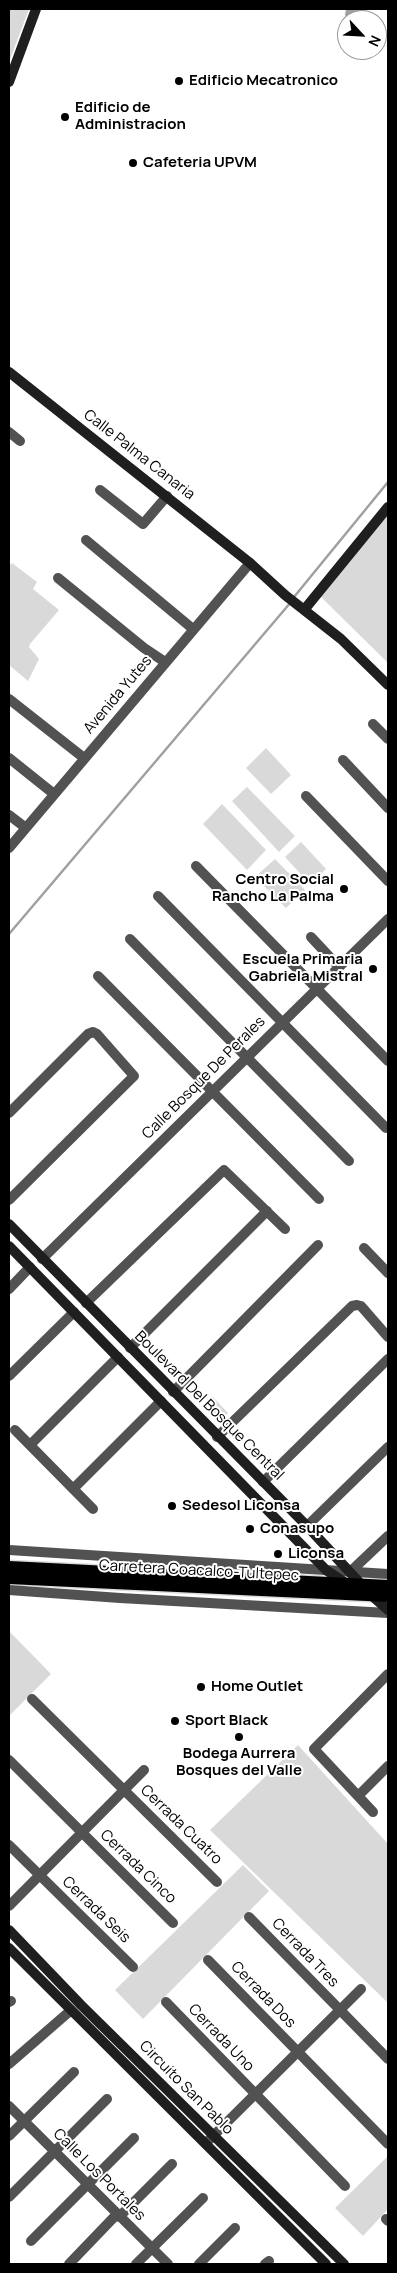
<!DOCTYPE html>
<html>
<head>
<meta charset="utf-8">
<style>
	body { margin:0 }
	#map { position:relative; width:397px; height:2273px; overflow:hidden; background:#fff; font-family:Manrope,sans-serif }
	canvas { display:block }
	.frame { position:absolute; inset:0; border:10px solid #000; pointer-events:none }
	.north { position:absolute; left:337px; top:10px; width:50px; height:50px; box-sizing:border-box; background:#fff; border:1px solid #999; border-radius:50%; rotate:115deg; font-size:14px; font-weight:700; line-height:20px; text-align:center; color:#000 }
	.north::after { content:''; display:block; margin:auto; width:18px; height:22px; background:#000; clip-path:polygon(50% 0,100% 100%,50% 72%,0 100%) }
</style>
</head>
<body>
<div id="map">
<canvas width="397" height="2273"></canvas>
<div class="frame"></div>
<div class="north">N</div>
</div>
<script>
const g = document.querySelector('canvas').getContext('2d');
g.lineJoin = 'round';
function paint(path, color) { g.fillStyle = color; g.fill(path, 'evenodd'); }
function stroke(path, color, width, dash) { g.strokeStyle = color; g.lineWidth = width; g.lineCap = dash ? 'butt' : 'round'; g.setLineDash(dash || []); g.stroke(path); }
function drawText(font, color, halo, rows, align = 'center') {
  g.font = font + ' Manrope,sans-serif'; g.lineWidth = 4; g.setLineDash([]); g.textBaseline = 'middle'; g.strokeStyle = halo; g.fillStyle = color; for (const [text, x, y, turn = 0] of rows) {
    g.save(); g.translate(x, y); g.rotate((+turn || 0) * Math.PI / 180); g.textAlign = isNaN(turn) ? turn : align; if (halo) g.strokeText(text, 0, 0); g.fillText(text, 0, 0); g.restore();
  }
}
paint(new Path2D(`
	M9 9H29L9 62Z
	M388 513V663L320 596Z
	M12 563 37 582 33 589 59 610 30 644 29 647 39 659 28 681 9 665V566Z
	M266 748 291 775 271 794 246 768Z
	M247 787 295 836 279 852 232 801Z
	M222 804 266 850 247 870 203 824Z
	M301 842 326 869 310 884 285 857Z
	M275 859 305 890 286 908 255 877Z
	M213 1397 228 1413 219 1423 202 1406Z
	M9 1631 51 1674 9 1716Z
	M298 1745 388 1844V2003L210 1830Z
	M243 1865 269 1891 143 2019 115 1990Z
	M388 2156V2209L363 2236 335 2208Z`), '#d9d9d9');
paint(new Path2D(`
	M346 9H366L364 20H348L345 15Z`), '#a0a0a0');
stroke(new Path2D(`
	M294 597 388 482
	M9 934 291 602`), '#a0a0a0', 2.5);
const primary = new Path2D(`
	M9 1567 388 1586
	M9 1578 388 1596`);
stroke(primary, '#dbdbdb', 15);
stroke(new Path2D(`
	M9 432 20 441
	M100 490 143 524 167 496
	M86 540 193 629
	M58 578 144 648 165 662
	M9 699 84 758
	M373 724 388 739
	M9 758 54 794
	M343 760 388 808
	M306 796 388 881
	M9 815 26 828
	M9 848 250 563
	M196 866 388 1061
	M158 896 386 1128
	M311 937 338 966
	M130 939 349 1161
	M98 976 319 1199
	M9 1113 88 1034 93 1032 97 1034 134 1076 9 1200
	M364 1248 388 1273
	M42 1259 388 919
	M9 1289 30 1267
	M86 1303 224 1170 285 1229
	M130 1348 267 1211
	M9 1376 74 1312
	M173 1392 318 1245
	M15 1430 93 1509
	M217 1437 352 1306 357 1305 361 1306 388 1337
	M30 1445 118 1357
	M263 1482 388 1359
	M73 1489 161 1401
	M307 1526 388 1447
	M9 1550 388 1574
	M350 1572 388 1536
	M9 1590 120 1598 388 1613
	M32 1699 217 1882
	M9 1760 173 1923
	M358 1796 388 1766
	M373 1812 314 1749 388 1674
	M9 1845 133 1967
	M9 1906 144 1770
	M249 1917 388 2059
	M208 1960 388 2144
	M9 2002 11 2001
	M166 2002 345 2186
	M9 2064 70 2011
	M9 2106 168 2264
	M9 2136 74 2072
	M208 2141 361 1989
	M9 2197 107 2099
	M119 2217 172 2164
	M386 2219 388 2221
	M31 2241 134 2138
	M69 2264 117 2214
	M136 2264 203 2198
	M199 2264 235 2228
	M265 2264 269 2261`), '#525252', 10);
stroke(new Path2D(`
	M9 82 36 9
	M9 372 250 563 285 595 341 639 388 685
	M304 610 388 507
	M9 1224 307 1526 371 1595 388 1610
	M9 1246 326 1570 347 1584
	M9 1930 81 2005 344 2264
	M9 1948 326 2264`), '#1f1f1f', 10);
stroke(primary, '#000', 12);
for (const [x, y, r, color] of [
	[179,81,5,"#000"],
	[65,117,5,"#000"],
	[133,163,5,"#000"],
	[344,889,5,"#000"],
	[373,969,5,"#000"],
	[172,1506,5,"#000"],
	[250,1529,5,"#000"],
	[278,1554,5,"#000"],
	[201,1687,5,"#000"],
	[175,1721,5,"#000"],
	[239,1737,5,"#000"]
]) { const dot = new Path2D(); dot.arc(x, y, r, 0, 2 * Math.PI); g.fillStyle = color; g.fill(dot); stroke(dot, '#fff', 2); }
drawText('bold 15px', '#000', '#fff', [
	["Edificio Mecatronico",189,81],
	["Edificio de",75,108],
	["Administracion",75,125],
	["Cafeteria UPVM",143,163],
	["Centro Social",334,880,"right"],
	["Rancho La Palma",334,897,"right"],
	["Escuela Primaria",363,960,"right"],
	["Gabriela Mistral",363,977,"right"],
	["Sedesol Liconsa",182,1506],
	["Conasupo",260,1529],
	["Liconsa",288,1554],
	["Home Outlet",211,1687],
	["Sport Black",185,1721],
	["Bodega Aurrera",239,1754,"center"],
	["Bosques del Valle",239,1771,"center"]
], 'left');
drawText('15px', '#000', '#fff', [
	["Calle Palma Canaria",139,455,38],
	["Avenida Yutes",118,695,-50],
	["Calle Bosque De Perales",204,1078,-45],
	["Boulevard Del Bosque Central",209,1406,45],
	["Carretera Coacalco-Tultepec",199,1571,3],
	["Cerrada Cuatro",181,1825,44],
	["Cerrada Cinco",138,1867,44],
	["Cerrada Seis",96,1910,44],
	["Cerrada Tres",305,1953,46],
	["Cerrada Dos",263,1995,46],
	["Cerrada Uno",221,2038,46],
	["Circuito San Pablo",186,2088,45],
	["Calle Los Portales",99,2175,45]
]);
</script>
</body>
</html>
